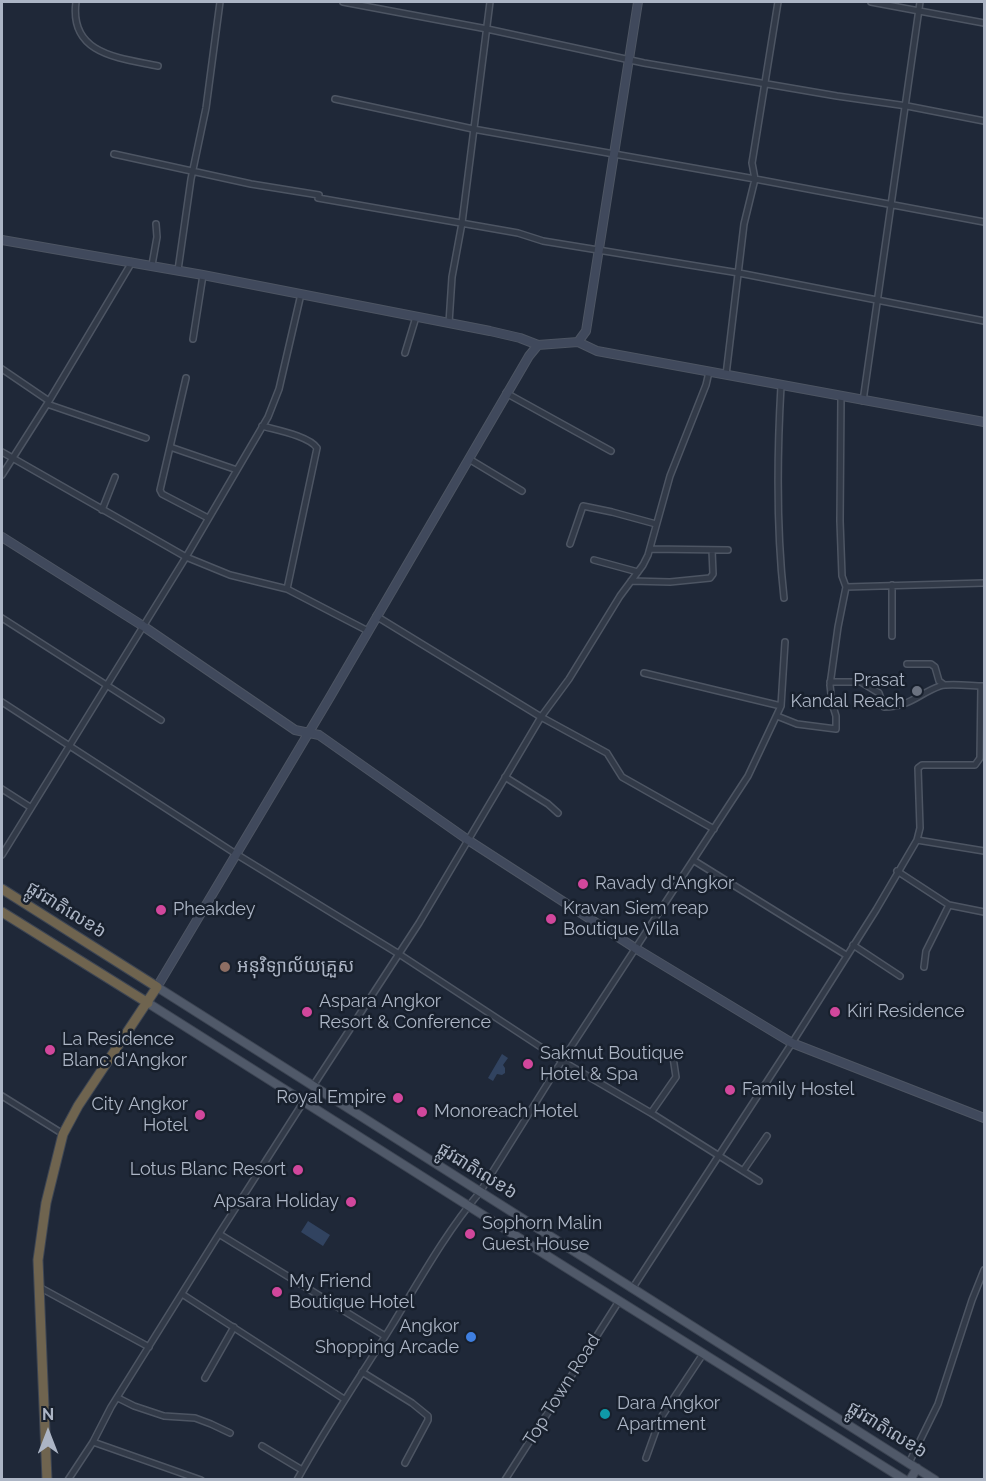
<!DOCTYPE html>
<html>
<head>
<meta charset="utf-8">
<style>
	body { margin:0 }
	#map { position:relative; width:986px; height:1481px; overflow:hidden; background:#1f2838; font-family:Raleway,sans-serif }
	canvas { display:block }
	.frame { position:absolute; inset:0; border:3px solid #acb5c5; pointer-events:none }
	.north { position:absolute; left:18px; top:1403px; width:60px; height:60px; -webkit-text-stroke:4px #18202d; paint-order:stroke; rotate:0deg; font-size:16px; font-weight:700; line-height:24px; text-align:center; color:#acb5c5 }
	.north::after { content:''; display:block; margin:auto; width:21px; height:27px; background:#acb5c5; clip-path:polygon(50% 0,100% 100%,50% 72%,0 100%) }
</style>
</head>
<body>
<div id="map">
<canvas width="986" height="1481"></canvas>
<div class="frame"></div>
<div class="north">N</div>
</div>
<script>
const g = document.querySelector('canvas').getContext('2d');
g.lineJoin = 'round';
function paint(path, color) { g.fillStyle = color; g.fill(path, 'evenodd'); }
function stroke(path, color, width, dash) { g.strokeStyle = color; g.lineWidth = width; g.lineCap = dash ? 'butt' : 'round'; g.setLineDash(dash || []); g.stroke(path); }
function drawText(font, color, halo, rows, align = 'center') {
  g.font = font + ' Raleway,"Noto Sans Khmer",sans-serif'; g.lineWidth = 5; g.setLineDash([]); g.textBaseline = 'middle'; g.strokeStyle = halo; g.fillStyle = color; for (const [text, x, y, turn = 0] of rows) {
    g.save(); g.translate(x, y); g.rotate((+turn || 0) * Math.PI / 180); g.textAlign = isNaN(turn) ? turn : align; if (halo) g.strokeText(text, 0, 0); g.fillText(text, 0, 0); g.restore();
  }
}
paint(new Path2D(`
	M502 1054 508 1058 503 1065 505 1068V1073L502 1075 497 1074 493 1081 488 1078Z
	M308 1221 330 1235 323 1246 301 1232Z`), '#314360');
const street = new Path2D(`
	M76 2C69 55 120 58 158 66
	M343 2 487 29 644 63 837 96 907 106 984 121
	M871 2 984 23
	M335 99 473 129 755 179 984 222
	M114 154 251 184 319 195
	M318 198 518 233 543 241 739 273 984 321
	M152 265 157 237 156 224
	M178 270 191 179 206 108 220 2
	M449 323 452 277 462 223 490 2
	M193 339 203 275
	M405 353 416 317
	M2 369 49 401
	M726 375 744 224 755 179 752 163 778 2
	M186 378 160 490 162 494 208 518
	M781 386C777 456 776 527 784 598
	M506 393 611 451
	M863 401 920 2
	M47 404 146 438
	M262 426C276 430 309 436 317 448L287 589
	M170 447 237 470
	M2 452 186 557 230 575 287 589 368 631
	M469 459 522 491
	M2 475 49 401 132 262
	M102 510 115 477
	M570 544 583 506 612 512 656 524
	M650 549 728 550
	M594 560 638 572
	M631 581 670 582 710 578 713 574 712 550
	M846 587 984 583
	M376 616 541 717 607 753 622 777 714 829
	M2 618 161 720
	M892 636V585
	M907 664H931L935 667 939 681 943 684
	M644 673 781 706
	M830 682H861L879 693 884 707C910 707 918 694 940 686 948 683 973 686 983 686
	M2 702 236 854 399 954 562 1061 651 1113 759 1181
	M777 716 797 724 836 729V716L832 703 830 685 838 627 846 587 842 576 840 521 841 397
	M505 777 548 804 558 813
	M2 789 30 807
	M917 840 984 851
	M2 855 186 557 268 417 279 389 301 294
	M693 860 846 955
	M897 871 949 905 984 912
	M853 945 900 976
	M924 967 926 951 949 905
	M313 1086 419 923 541 717 569 679 620 596 643 565 648 555 670 476 706 385 709 372
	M2 1096 63 1134
	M651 1113 676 1077 673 1057
	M743 1171 767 1136
	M219 1234 385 1336
	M39 1287 149 1347
	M632 1289 792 1043 876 910 917 840 920 828 918 768 922 765H975L980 758 981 686
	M182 1294 344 1399
	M362 1372 412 1403 428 1416V1420L405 1463
	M205 1378 234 1327
	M118 1398 134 1406 164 1416 195 1418 211 1424 230 1433
	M93 1442 201 1480
	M262 1446 302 1470
	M646 1458 660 1419 703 1354
	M909 1463 938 1404 972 1300 984 1270
	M68 1480 93 1442 111 1407 219 1234 304 1101
	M297 1480C326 1427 360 1377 391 1327 419 1281 446 1232 480 1192L556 1070 748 776 781 706 785 642
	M505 1480 619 1301`);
const secondary = new Path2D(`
	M2 240 203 275 490 331 520 338 538 345
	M578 342 597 351 984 422
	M2 537 143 626 295 730 319 735 468 840 635 948 792 1043 984 1118
	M157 987 330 697 529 356 538 345 578 342 586 331 638 2`);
const primary = new Path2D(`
	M157 987 935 1480
	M148 1003 565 1267 905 1480
	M910 1480 917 1468`);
const highway = new Path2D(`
	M2 889 157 987 78 1106 63 1134 46 1203 38 1260 47 1480
	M2 912 148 1003`);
stroke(street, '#4d5563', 8);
stroke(secondary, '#4d5563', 10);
stroke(primary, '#3c4452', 10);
stroke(highway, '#3d4553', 11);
stroke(street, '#323a48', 5);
stroke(secondary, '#40495c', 8);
stroke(primary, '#505969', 8);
stroke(highway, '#6f644f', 9);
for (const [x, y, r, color] of [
	[917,691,6,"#6b7280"],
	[583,884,6,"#d1479c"],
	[161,910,6,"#d1479c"],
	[551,919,6,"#d1479c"],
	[225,967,6,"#8d6e63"],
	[307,1012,6,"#d1479c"],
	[835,1012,6,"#d1479c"],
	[50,1050,6,"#d1479c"],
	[528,1064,6,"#d1479c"],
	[730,1090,6,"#d1479c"],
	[398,1098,6,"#d1479c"],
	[422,1112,6,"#d1479c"],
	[200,1115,6,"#d1479c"],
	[298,1170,6,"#d1479c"],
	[351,1202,6,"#d1479c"],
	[470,1234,6,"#d1479c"],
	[277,1292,6,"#d1479c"],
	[471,1337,6,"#3f7fe0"],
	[605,1414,6,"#0f9aa8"]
]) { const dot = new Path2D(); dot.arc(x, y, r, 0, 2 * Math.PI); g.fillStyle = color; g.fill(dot); stroke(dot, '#18202d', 2); }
drawText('18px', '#acb5c5', '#18202d', [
	["Prasat",905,681,"right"],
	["Kandal Reach",905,702,"right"],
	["Ravady d'Angkor",595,884],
	["Kravan Siem reap",563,909],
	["Boutique Villa",563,930],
	["Pheakdey",173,910],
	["អនុវិទ្យាល័យគ្រួស",237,967],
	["Aspara Angkor",319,1002],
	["Resort & Conference",319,1023],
	["Kiri Residence",847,1012],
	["La Residence",62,1040],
	["Blanc d'Angkor",62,1061],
	["Sakmut Boutique",540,1054],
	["Hotel & Spa",540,1075],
	["Family Hostel",742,1090],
	["Royal Empire",386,1098,"right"],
	["City Angkor",188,1105,"right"],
	["Hotel",188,1126,"right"],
	["Monoreach Hotel",434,1112],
	["Lotus Blanc Resort",286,1170,"right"],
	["Apsara Holiday",339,1202,"right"],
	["Sophorn Malin",482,1224],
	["Guest House",482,1245],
	["My Friend",289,1282],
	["Boutique Hotel",289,1303],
	["Angkor",459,1327,"right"],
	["Shopping Arcade",459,1348,"right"],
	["Dara Angkor",617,1404],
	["Apartment",617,1425]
], 'left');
drawText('18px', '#acb5c5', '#18202d', [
	["ផ្លូវជាតិលេខ៦",66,910,32],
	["ផ្លូវជាតិលេខ៦",477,1171,32],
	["Top Town Road",562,1390,-58],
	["ផ្លូវជាតិលេខ៦",887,1430,32]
]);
</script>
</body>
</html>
